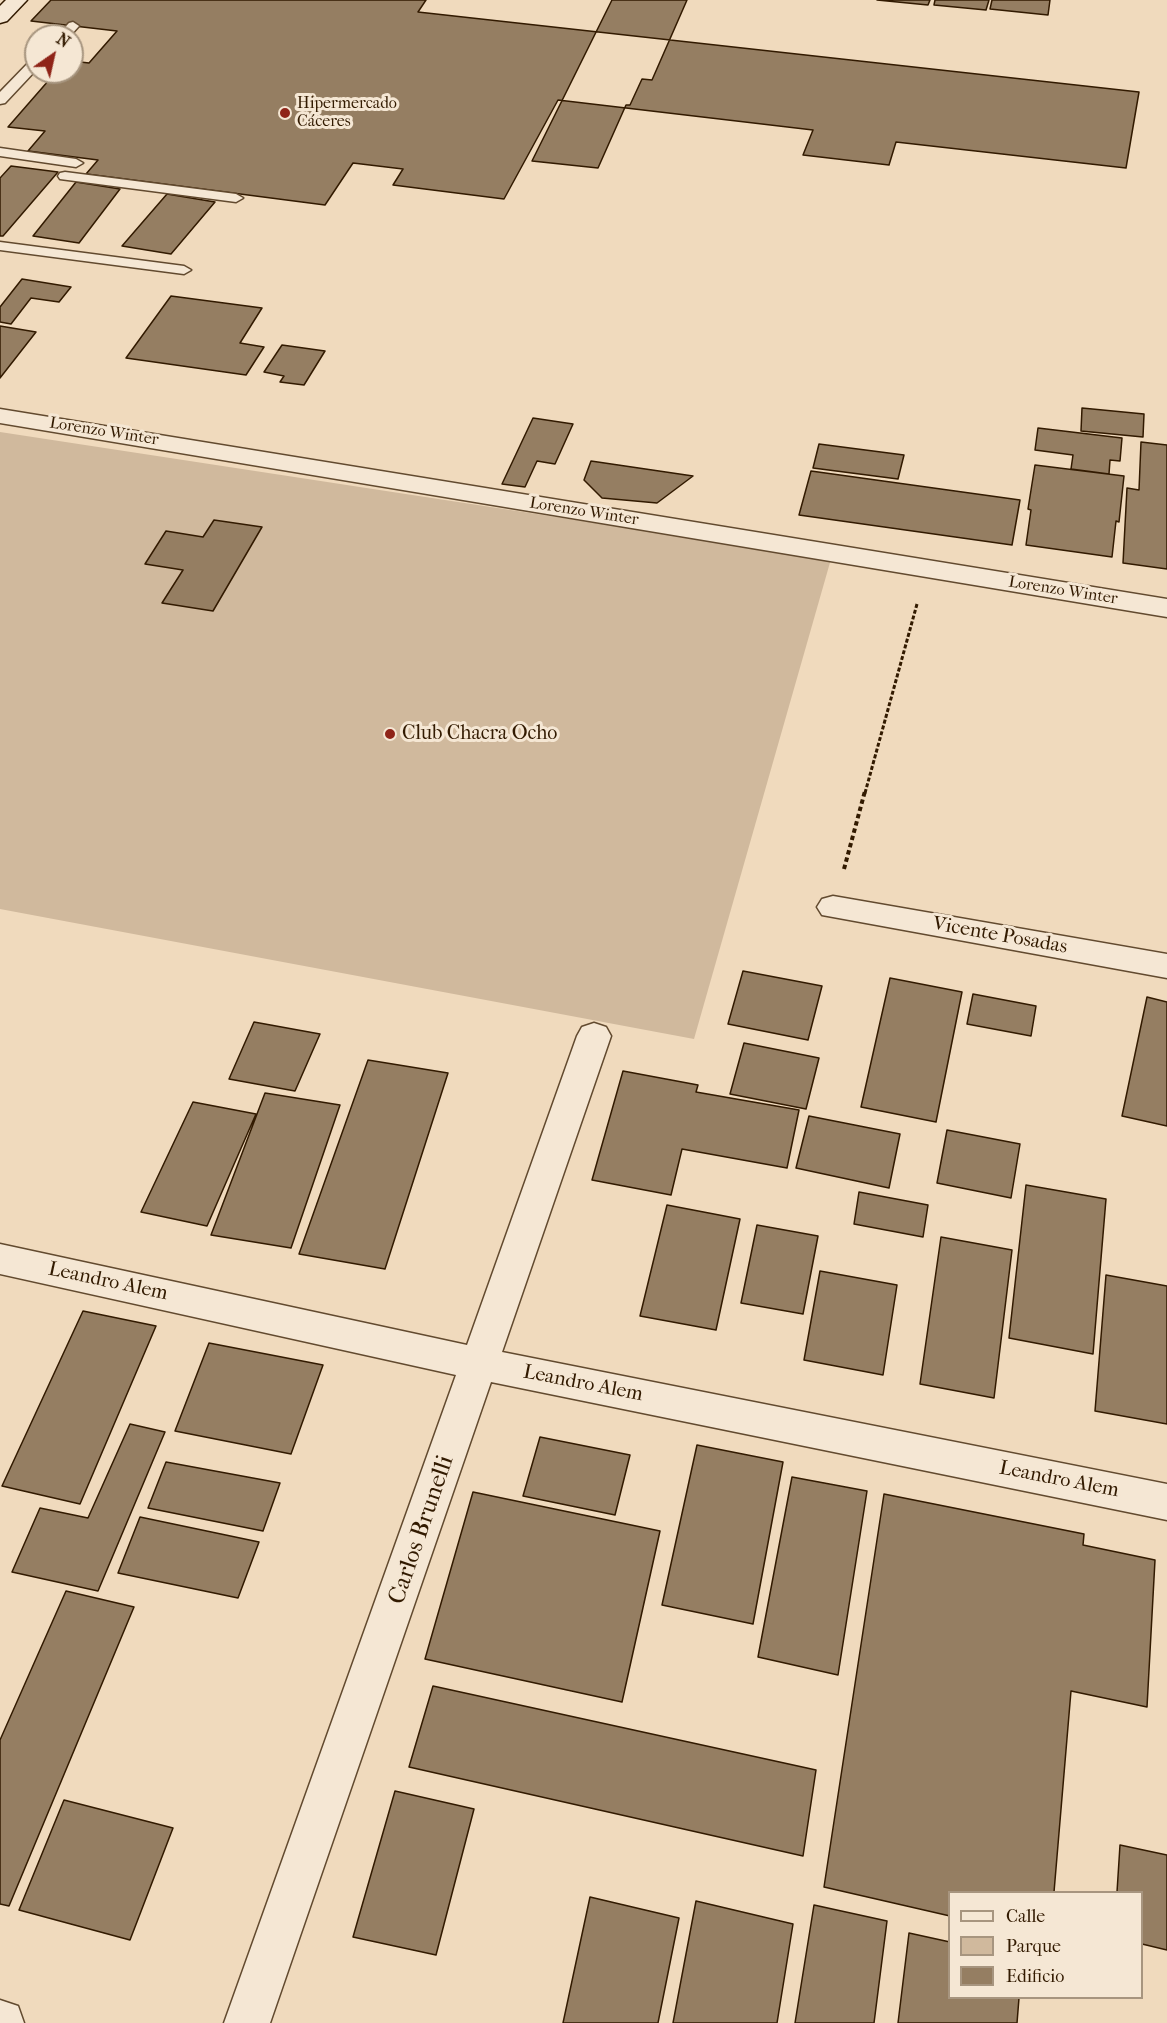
<!DOCTYPE html>
<html>
<head>
<meta charset="utf-8">
<style>
	body { margin:0 }
	#map { position:relative; width:1167px; height:2023px; overflow:hidden; background:#f0dabd; font-family:"IM FELL French Canon",serif }
	canvas { display:block }
	.legend { position:absolute; left:948px; top:1891px; width:195px; height:108px; box-sizing:border-box; background:#f5e7d4; border:2px solid #a7957f; margin:0; padding:8px 10px; list-style:none; font-size:18px; color:#321a00 }
	.legend li { display:flex; align-items:center; gap:12px; height:30px }
	.legend b { width:30px; border:2px solid #a7957f }
	.north { position:absolute; left:24px; top:24px; width:60px; height:60px; box-sizing:border-box; background:#f5e7d4; border:2px solid #a7957f; border-radius:50%; rotate:34deg; font-size:16px; font-weight:700; line-height:24px; text-align:center; color:#321a00 }
	.north::after { content:''; display:block; margin:auto; width:21px; height:27px; background:#8f2418; clip-path:polygon(50% 0,100% 100%,50% 72%,0 100%) }
</style>
</head>
<body>
<div id="map">
<canvas width="1167" height="2023"></canvas>
<ul class="legend">
<li><b style="height:8px;background:#f5e7d4"></b>Calle</li>
<li><b style="height:16px;background:#d0b99d"></b>Parque</li>
<li><b style="height:16px;background:#957e62"></b>Edificio</li>
</ul>
<div class="north">N</div>
</div>
<script>
const g = document.querySelector('canvas').getContext('2d');
g.lineJoin = 'round';
function paint(path, color) { g.fillStyle = color; g.fill(path, 'evenodd'); }
function stroke(path, color, width, dash) { g.strokeStyle = color; g.lineWidth = width; g.lineCap = dash ? 'butt' : 'round'; g.setLineDash(dash || []); g.stroke(path); }
function drawText(font, color, halo, rows, align = 'center') {
  g.font = font + ' "IM FELL French Canon",serif'; g.lineWidth = 6; g.setLineDash([]); g.textBaseline = 'middle'; g.strokeStyle = halo; g.fillStyle = color; for (const [text, x, y, turn = 0] of rows) {
    g.save(); g.translate(x, y); g.rotate((+turn || 0) * Math.PI / 180); g.textAlign = isNaN(turn) ? turn : align; if (halo) g.strokeText(text, 0, 0); g.fillText(text, 0, 0); g.restore();
  }
}
paint(new Path2D(`
	M0 432 831 559 694 1039 0 909Z`), '#d0b99d');
const building = new Path2D(`
	M51 0H426L418 12 1139 92 1126 168 896 142 889 165 803 155 813 130 558 100 504 199 393 185 403 169 353 163 325 205 86 174 98 160 28 151 45 131 8 127 56 72H72V61L89 63 117 31 31 21Z
	M612 0H687L652 80 642 79 630 105H626L598 168 532 161Z
	M877 0H930L928 5Z
	M935 0H989L986 10 934 5Z
	M992 0H1050L1048 15 990 9Z
	M11 166 58 172 3 236H0V178Z
	M76 182 120 189 79 243 33 236Z
	M167 194 215 202 171 254 122 246Z
	M22 279 71 287 59 302 31 298 11 324 0 322V307Z
	M171 296 262 308 240 343 264 347 246 375 126 358Z
	M0 326 36 332 0 378Z
	M282 345 325 351 304 385 280 382 284 376 264 372Z
	M1082 408 1144 414 1143 437 1081 431Z
	M533 418 573 424 555 464 537 461 525 487 502 484Z
	M1038 428 1122 438 1120 461 1110 460 1109 474 1071 469 1073 455 1035 450Z
	M1141 442 1167 445V569L1123 563 1127 488 1139 490Z
	M819 444 904 455 898 479 813 468Z
	M591 461 693 476 657 503 602 498 584 480Z
	M1035 465 1124 476 1119 522 1116 521 1112 557 1026 545 1031 510 1028 509Z
	M811 471 1020 500 1012 545 799 515Z
	M214 520 262 527 213 611 162 603 183 570 145 564 166 531 203 537Z
	M743 971 822 986 808 1040 728 1024Z
	M890 978 962 992 936 1122 861 1107Z
	M973 994 1036 1006 1031 1036 967 1024Z
	M1147 997 1167 1002V1126L1122 1116Z
	M254 1022 320 1034 295 1091 229 1079Z
	M744 1043 819 1058 806 1109 730 1094Z
	M368 1060 448 1073 385 1269 299 1254Z
	M623 1071 698 1085 696 1092 799 1110 787 1168 682 1149 671 1195 592 1180Z
	M265 1093 340 1105 291 1248 211 1235Z
	M193 1102 256 1114 207 1226 141 1212Z
	M809 1116 900 1134 889 1188 796 1168Z
	M947 1130 1020 1144 1011 1198 937 1183Z
	M1026 1185 1106 1199 1093 1354 1009 1338Z
	M859 1192 928 1205 923 1237 854 1224Z
	M667 1205 740 1219 716 1330 640 1316Z
	M757 1225 818 1236 803 1314 741 1303Z
	M941 1237 1012 1250 994 1398 920 1384Z
	M820 1271 897 1285 883 1375 804 1360Z
	M1106 1275 1167 1286V1424L1095 1411Z
	M83 1311 156 1326 80 1504 2 1486Z
	M209 1343 323 1365 291 1454 175 1431Z
	M130 1424 165 1432 98 1591 12 1572 40 1508 88 1518Z
	M540 1437 630 1455 615 1515 523 1496Z
	M697 1445 783 1462 753 1624 662 1605Z
	M166 1462 280 1483 263 1531 148 1508Z
	M792 1477 867 1491 838 1675 758 1657Z
	M473 1492 660 1531 622 1702 425 1659Z
	M884 1494 1084 1534 1083 1545 1155 1560 1147 1707 1071 1691 1054 1892H950V1916L824 1887Z
	M140 1517 259 1542 238 1598 118 1573Z
	M66 1591 134 1607 9 1906 0 1904V1740Z
	M433 1686 816 1770 803 1856 409 1767Z
	M395 1791 474 1809 436 1955 353 1937Z
	M64 1800 173 1828 130 1940 19 1910Z
	M1120 1845 1167 1855V1950L1142 1944V1892H1117Z
	M590 1897 679 1918 658 2023H563Z
	M696 1901 793 1924 777 2023H673Z
	M814 1905 887 1921 874 2023H795Z
	M909 1933 950 1942V1998H1019L1017 2023H898Z`);
paint(building, '#957e62');
stroke(building, '#321a00', 1.5);
const lane = new Path2D(`
	M73 22 79 26 70 36H57L69 23Z
	M36 59V70L5 103 0 104V92L31 60Z
	M0 148 76 159 83 163 76 167 0 156Z
	M65 172 236 194 243 198 236 202 60 179 58 176 60 173Z
	M0 242 184 266 191 270 184 274 0 250Z`);
const street = new Path2D(`
	M0 409 1167 599V617L0 423Z
	M833 896 1167 954V978L822 915 817 907 822 899Z
	M594 1023 606 1027 611 1036 502 1352 1167 1484V1520L491 1382 270 2023H224L456 1375 0 1274V1244L467 1345 577 1036 582 1027Z
	M0 2000 18 2006 24 2023H0Z`);
const secondary = new Path2D(`
	M6 0H27L7 21 0 23V6Z`);
stroke(lane, '#624a2f', 3);
stroke(street, '#624a2f', 3);
stroke(secondary, '#321a00', 3);
stroke(new Path2D(`
	M865 793 917 604`), '#321a00', 3, [4, 2]);
stroke(new Path2D(`
	M844 869 865 791`), '#321a00', 4, [4.5, 3]);
paint(lane, '#f5e7d4');
paint(street, '#f5e7d4');
paint(secondary, '#f5e7d4');
for (const [x, y, r, color] of [
	[285,113,6,"#8f2418"],
	[390,734,6,"#8f2418"]
]) { const dot = new Path2D(); dot.arc(x, y, r, 0, 2 * Math.PI); g.fillStyle = color; g.fill(dot); stroke(dot, '#f5e7d4', 2); }
drawText('16px', '#321a00', '#f5e7d4', [
	["Hipermercado",297,104],
	["Cáceres",297,122]
], 'left');
drawText('16px', '#321a00', '#f5e7d4', [
	["Lorenzo Winter",104,432,9],
	["Lorenzo Winter",584,512,9],
	["Lorenzo Winter",1063,591,9]
]);
drawText('20px', '#321a00', '#f5e7d4', [
	["Club Chacra Ocho",402,734]
], 'left');
drawText('20px', '#321a00', '#f5e7d4', [
	["Vicente Posadas",1000,936,10],
	["Leandro Alem",108,1282,12],
	["Leandro Alem",583,1384,11],
	["Leandro Alem",1059,1480,11]
]);
drawText('24px', '#321a00', '#f5e7d4', [
	["Carlos Brunelli",422,1530,-71]
]);
</script>
</body>
</html>
